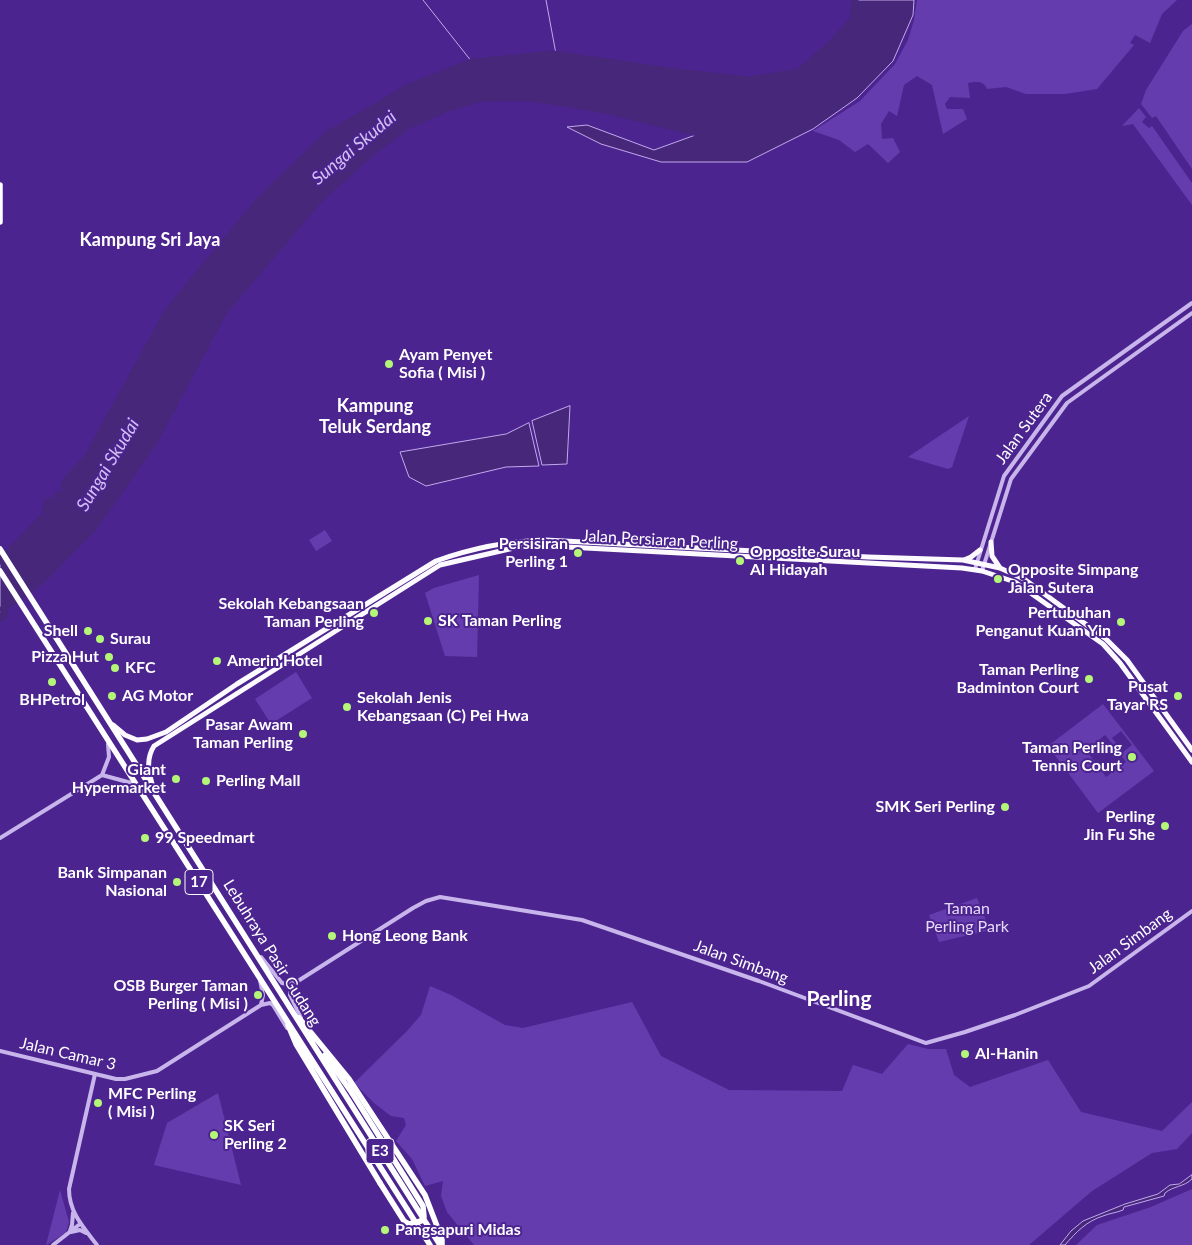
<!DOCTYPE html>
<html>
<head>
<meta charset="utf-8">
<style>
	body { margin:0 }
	canvas { display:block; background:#4c248f }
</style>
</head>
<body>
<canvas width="1192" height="1245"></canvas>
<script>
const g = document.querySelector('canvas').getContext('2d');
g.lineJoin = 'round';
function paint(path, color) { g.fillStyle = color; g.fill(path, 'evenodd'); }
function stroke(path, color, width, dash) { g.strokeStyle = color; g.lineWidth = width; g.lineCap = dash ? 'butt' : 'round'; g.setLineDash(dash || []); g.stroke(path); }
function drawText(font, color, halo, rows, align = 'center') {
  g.font = font + ' Lato,sans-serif'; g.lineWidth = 4; g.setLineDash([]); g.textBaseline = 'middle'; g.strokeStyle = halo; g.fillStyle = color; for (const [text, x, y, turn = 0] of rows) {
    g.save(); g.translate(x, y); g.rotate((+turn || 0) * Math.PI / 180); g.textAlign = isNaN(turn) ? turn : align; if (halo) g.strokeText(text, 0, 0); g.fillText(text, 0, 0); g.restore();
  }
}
paint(new Path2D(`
	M917 0H1177L1162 14 1150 43 1135 35 1130 43 1134 45 1097 89 1065 94H1026L1006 87 987 89C983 80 976 82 968 83L970 98 950 97 945 104 947 109H963L967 119 943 134 932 85 917 76 904 85 897 116 889 111 881 124 882 139 893 138 900 152 888 163 868 144 855 152 839 140 813 131 860 101 895 64 908 40 914 20Z
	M1192 24V169L1156 116 1152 118 1141 104 1146 90 1183 31Z
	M1139 108 1146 117 1142 122 1149 128 1152 126 1192 183V205L1133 124 1122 126Z
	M969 416 952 467 948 469 908 457Z
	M325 530 332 541 316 551 309 540Z
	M479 575 477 657 445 656 425 593 434 588Z
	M296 672 312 698 271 724 255 699Z
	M1103 704 1154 771 1098 813 1048 746ZM1121 731 1132 745 1123 752 1112 738ZM1105 735 1115 747 1116 746 1119 750 1118 751 1126 762 1106 777 1086 750Z
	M977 898 990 930 939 942 929 915Z
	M430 986 451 995 505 1025 523 1028 632 1002 661 1056 729 1090 842 1091 853 1065 882 1074 908 1044 928 1049H946L954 1075 970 1087 1048 1060 1081 1112 1162 1131 1192 1102V1133L1177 1149 1152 1153 1092 1191 1029 1245H474L447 1212 441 1196 443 1181 425 1186 412 1159 396 1141 406 1125 404 1118 391 1116 374 1103 354 1083 407 1031 421 1015Z
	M218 1093 241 1185 154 1165 167 1123Z
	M1192 1189V1245H1076L1097 1225 1151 1207Z
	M60 1190 69 1222 66 1233 46 1245Z`), '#653cae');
const water = new Path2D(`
	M855 0H914L913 15 893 61 857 98 813 129 747 162H661L601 144 567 127 587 125 654 150 701 133 601 109 532 98H482L445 109 407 126 371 153 318 201 224 311 154 442 94 527 40 582 3 608 5 613 2 618 0 616V561L42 518 57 529 61 524 45 510 49 504 47 503 49 501 55 505 61 500 57 497 58 494 63 497 67 491 64 485 71 475 87 458 168 311 258 202 327 135 407 88 472 62 554 54 675 72 749 80 799 72 829 46 853 20Z
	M570 406 567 464 542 465 532 421Z
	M529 423 539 466 506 467 426 486 409 477 400 452 506 434Z
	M1192 1175V1179C1184 1187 1173 1186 1165 1193L1164 1196 1124 1207 1123 1210C1116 1213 1110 1213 1103 1216 1087 1221 1076 1232 1065 1245H1060L1071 1231 1083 1221 1125 1204 1158 1194 1170 1185 1179 1184Z`);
paint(water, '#462779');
stroke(water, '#c0a9ec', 1);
stroke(new Path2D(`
	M423 0 472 62
	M546 0 556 54`), '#c0a9ec', 1);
stroke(new Path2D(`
	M0 561 42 518 57 529 61 524 45 510 49 504 47 503 49 501 55 505 61 500 57 497 58 494 63 497 67 491 64 485 71 475 87 458 168 311 258 202 327 135 407 88 472 62 554 54 675 72 749 80 799 72 829 46 853 20 855 0
	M0 616 2 618 5 613 3 609 40 582 94 527 154 442 224 311 318 201 371 153 407 126 445 109 482 98H532L601 109 702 134`), '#462779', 7);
stroke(new Path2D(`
	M975 569 1004 476 1062 396 1192 303
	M982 571 1011 479 1067 403 1192 313
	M102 775 135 784
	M0 838 102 775 109 757 108 744
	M261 957 282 983 287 984 296 982
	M260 980 263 995 261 1005
	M301 1018 290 995 291 990 298 981 413 908 426 901 440 897 582 920 759 981 926 1043 965 1032 1015 1015 1089 986 1192 911
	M0 1051 116 1079H125L157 1071 261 1005 270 1003 273 1005 287 1028
	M95 1074 69 1189C69 1212 83 1227 97 1245
	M70 1231 72 1225 73 1213
	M71 1232 80 1230 86 1233
	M53 1245 80 1224`), '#c8b5eb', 4);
stroke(new Path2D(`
	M991 542 992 556 1000 568
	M964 560 971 557 980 550
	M113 725 125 735 137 740 147 739 166 732 237 684 436 561C472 548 508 541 545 540L868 557 963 560 1000 568 1024 579 1106 639 1127 660 1192 750
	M154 790C149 775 145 760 154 746L440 565 518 547H567L962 568 982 571 1015 582 1103 644 1120 663 1192 762`), '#fcfaff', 5);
stroke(new Path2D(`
	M0 185V222
	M0 549 440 1245
	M0 571 430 1245
	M299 1018 349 1079 425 1195 442 1239V1245
	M288 1025 296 1044 380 1183
	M325 1055 352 1093`), '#fff', 5.5);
stroke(new Path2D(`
	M352 1093 423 1206 424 1217 421 1221 409 1224 404 1221 380 1183`), '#fff', 5.5);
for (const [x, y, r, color] of [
	[389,364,5,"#b4f678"],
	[578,553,5,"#b4f678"],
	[740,561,5,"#b4f678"],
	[998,579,5,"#b4f678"],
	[374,613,5,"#b4f678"],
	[428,621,5,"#b4f678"],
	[1121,622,5,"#b4f678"],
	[88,631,5,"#b4f678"],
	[100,639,5,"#b4f678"],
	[109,657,5,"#b4f678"],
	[217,661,5,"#b4f678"],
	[115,668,5,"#b4f678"],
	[1089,679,5,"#b4f678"],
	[52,682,5,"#b4f678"],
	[112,696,5,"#b4f678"],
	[1178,696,5,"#b4f678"],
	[347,707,5,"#b4f678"],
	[303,734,5,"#b4f678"],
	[1132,757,5,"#b4f678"],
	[176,779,5,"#b4f678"],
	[206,781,5,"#b4f678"],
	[1005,807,5,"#b4f678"],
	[1165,826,5,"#b4f678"],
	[145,838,5,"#b4f678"],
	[177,882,5,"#b4f678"],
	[332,936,5,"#b4f678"],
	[258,995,5,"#b4f678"],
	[965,1054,5,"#b4f678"],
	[98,1103,5,"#b4f678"],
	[214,1135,5,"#b4f678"],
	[385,1230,5,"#b4f678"]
]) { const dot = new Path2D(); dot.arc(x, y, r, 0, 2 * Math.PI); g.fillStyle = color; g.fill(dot); stroke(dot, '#4c248f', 2); }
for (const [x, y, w] of [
	[199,882,28],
	[380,1151,28]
]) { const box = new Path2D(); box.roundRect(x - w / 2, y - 12.5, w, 25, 4); g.fillStyle = '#4c248f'; g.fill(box); stroke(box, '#fff', 1); }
drawText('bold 15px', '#fff', null, [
	["17",199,882],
	["E3",380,1151]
]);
drawText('bold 16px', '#fff', '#4c248f', [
	["Ayam Penyet",399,355],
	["Sofia ( Misi )",399,373],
	["Persisiran",568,544,"right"],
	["Perling 1",568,562,"right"],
	["Opposite Surau",750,552],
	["Al Hidayah",750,570],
	["Opposite Simpang",1008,570],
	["Jalan Sutera",1008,588],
	["Sekolah Kebangsaan",364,604,"right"],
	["Taman Perling",364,622,"right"],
	["Pertubuhan",1111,613,"right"],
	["Penganut Kuan Yin",1111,631,"right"],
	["SK Taman Perling",438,621],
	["Shell",78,631,"right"],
	["Surau",110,639],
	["Pizza Hut",99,657,"right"],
	["Amerin Hotel",227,661],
	["KFC",125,668],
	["Taman Perling",1079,670,"right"],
	["Badminton Court",1079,688,"right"],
	["Pusat",1168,687,"right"],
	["Tayar RS",1168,705,"right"],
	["AG Motor",122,696],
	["Sekolah Jenis",357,698],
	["Kebangsaan (C) Pei Hwa",357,716],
	["BHPetrol",52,700,"center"],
	["Pasar Awam",293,725,"right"],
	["Taman Perling",293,743,"right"],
	["Taman Perling",1122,748,"right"],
	["Tennis Court",1122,766,"right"],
	["Giant",166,770,"right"],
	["Hypermarket",166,788,"right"],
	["Perling Mall",216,781],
	["SMK Seri Perling",995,807,"right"],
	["Perling",1155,817,"right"],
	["Jin Fu She",1155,835,"right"],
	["99 Speedmart",155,838],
	["Bank Simpanan",167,873,"right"],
	["Nasional",167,891,"right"],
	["Hong Leong Bank",342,936],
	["OSB Burger Taman",248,986,"right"],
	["Perling ( Misi )",248,1004,"right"],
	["Al-Hanin",975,1054],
	["MFC Perling",108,1094],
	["( Misi )",108,1112],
	["SK Seri",224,1126],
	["Perling 2",224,1144],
	["Pangsapuri Midas",395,1230]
], 'left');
drawText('16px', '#fff', '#4c248f', [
	["Jalan Sutera",1024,428,-54],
	["Jalan Persiaran Perling",660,540,3],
	["Jalan Simbang",1130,941,-36],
	["Lebuhraya Pasir Gudang",272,953,58],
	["Jalan Simbang",741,962,20],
	["Jalan Camar 3",68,1054,13]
]);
drawText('16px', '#e5daf9', '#4c248f', [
	["Taman",967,909],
	["Perling Park",967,927]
]);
drawText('italic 18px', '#d2c1f2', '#4c248f', [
	["Sungai Skudai",354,148,-40],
	["Sungai Skudai",108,465,-59]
]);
drawText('bold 18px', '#fff', '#4c248f', [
	["Kampung Sri Jaya",150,240],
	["Kampung",375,406],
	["Teluk Serdang",375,427]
]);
drawText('bold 21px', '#fff', '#4c248f', [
	["Perling",839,999]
]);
</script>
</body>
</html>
